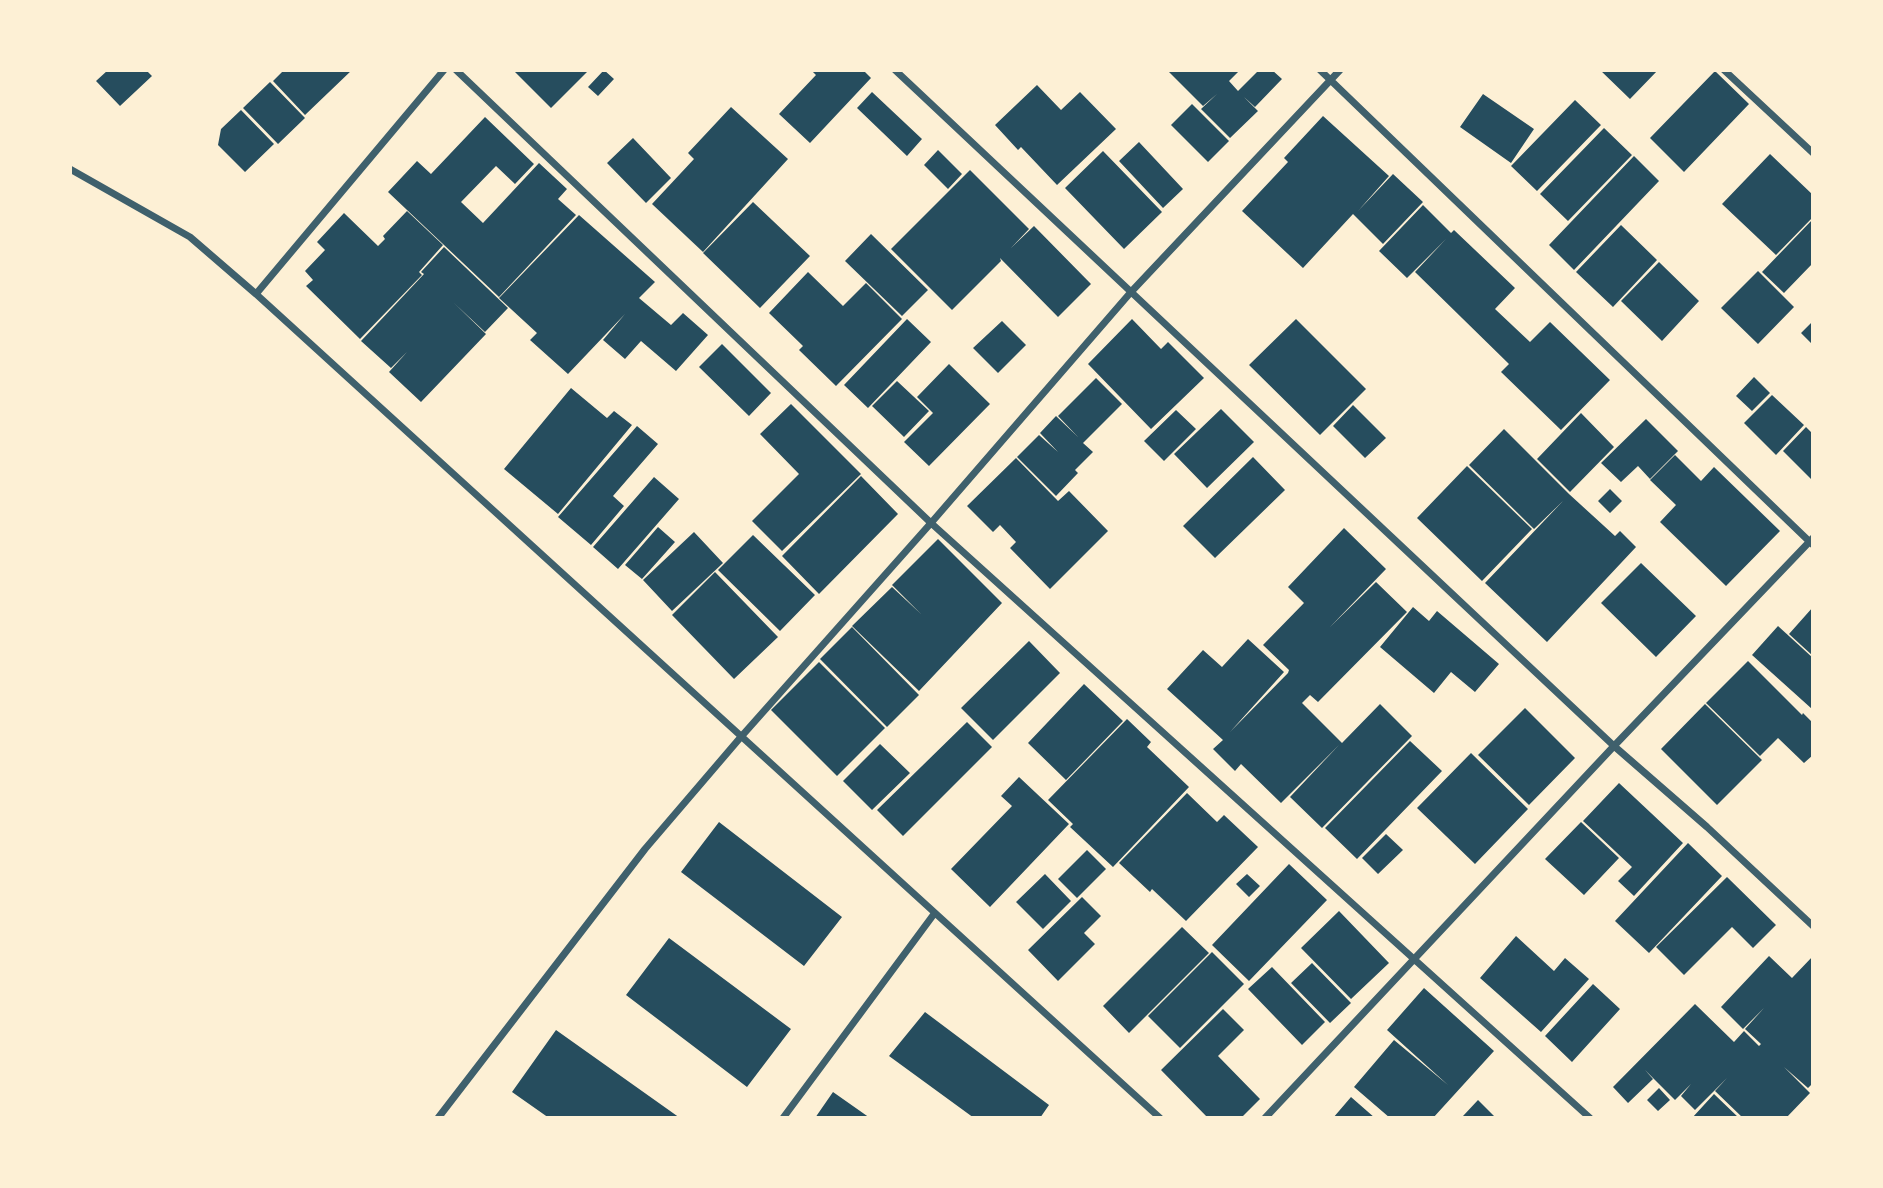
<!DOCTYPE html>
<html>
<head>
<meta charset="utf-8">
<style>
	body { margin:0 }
	#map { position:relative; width:1883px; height:1188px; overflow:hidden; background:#fdf0d5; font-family:"Nunito Sans",sans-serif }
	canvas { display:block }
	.frame { position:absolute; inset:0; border:72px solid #fdf0d5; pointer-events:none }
</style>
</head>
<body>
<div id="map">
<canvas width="1883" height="1188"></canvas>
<div class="frame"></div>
</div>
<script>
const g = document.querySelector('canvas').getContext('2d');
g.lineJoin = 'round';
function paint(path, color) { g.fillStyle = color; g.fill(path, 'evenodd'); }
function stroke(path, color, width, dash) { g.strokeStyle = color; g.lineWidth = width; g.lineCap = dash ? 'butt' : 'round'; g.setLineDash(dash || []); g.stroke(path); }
paint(new Path2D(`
	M108 70H146L152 76 120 106 96 81Z
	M284 70H352L305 115 273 81Z
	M516 70H589L551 108 514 71Z
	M604 70 614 79 598 96 588 87Z
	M811 70H863L871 78 810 143 779 114 816 75Z
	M1167 70H1240L1229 81 1238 91 1259 70H1272L1282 79 1255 107 1244 97 1258 111 1230 138 1201 109 1217 94 1203 106Z
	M1600 70H1658L1630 99Z
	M1715 71 1749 104 1684 172 1650 138Z
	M270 82 305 118 278 144 243 108Z
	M1037 85 1061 110 1080 92 1116 129 1057 185 1021 147 1018 150 995 125Z
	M872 92 922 139 907 156 857 108Z
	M1483 94 1534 129 1511 163 1460 127Z
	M1575 100 1601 125 1537 191 1511 166Z
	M1192 104 1229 141 1208 162 1171 125Z
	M731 107 788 159 703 252 652 204 694 159 688 153Z
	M241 110 274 144 245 172 218 145 221 129Z
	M1323 116 1389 176 1358 211 1393 174 1423 202 1383 244 1353 214 1303 268 1242 211 1288 162 1284 158Z
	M485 117 534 164 515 184 496 166 461 202 483 223 539 163 567 189 558 199 576 215 499 297 388 192 417 161 431 174Z
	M1604 128 1632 155 1568 221 1540 194Z
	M633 138 671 178 646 203 607 163Z
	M1139 142 1183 189 1163 208 1119 161Z
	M938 150 962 174 948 189 924 165Z
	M1103 151 1162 212 1124 249 1065 188Z
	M1770 154 1813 195V217L1776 255 1722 204Z
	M1634 156 1659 181 1574 270 1549 245Z
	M970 170 1029 229 1011 248 1034 226 1091 284 1058 317 1000 258 1001 261 952 310 891 249Z
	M753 202 810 256 760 308 703 253Z
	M1423 205 1451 233 1454 230 1515 288 1495 309 1530 342 1550 322 1610 380 1561 430 1501 372 1509 364 1415 272 1446 239 1407 278 1379 251Z
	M407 211 443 245 419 272 422 275 360 339 306 286 313 280 305 271 325 250 317 242 344 213 378 246 385 239 383 236Z
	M579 215 655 282 639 298 671 325 683 313 708 335 676 371 641 341 625 359 603 340 625 314 568 374 530 340 537 333 499 298Z
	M1813 219V263L1784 293 1762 272Z
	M1621 225 1657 260 1613 307 1576 272Z
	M871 234 928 290 902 316 845 261Z
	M444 247 508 308 485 332 454 303 486 334 421 402 389 372 407 352 391 368 361 341 424 274 421 272Z
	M1659 262 1699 301 1662 341 1621 301Z
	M1758 271 1794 307 1758 344 1721 308Z
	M808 272 843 306 866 283 902 319 836 386 799 350 803 346 769 313Z
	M907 319 931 342 868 408 844 385Z
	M1132 319 1161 349 1168 342 1204 378 1151 429 1088 364Z
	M1296 319 1366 389 1320 435 1249 365Z
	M1002 321 1026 345 998 373 973 348Z
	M1813 321V345L1801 333Z
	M722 344 771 393 749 416 699 367Z
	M949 364 990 404 929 466 904 442 933 413 917 397Z
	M1754 377 1770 393 1752 411 1736 396Z
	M1096 378 1122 404 1083 443 1093 452 1075 470 1078 473 1056 496 1017 457 1039 435 1058 452 1040 433 1056 416 1078 437 1058 416Z
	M897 381 929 411 904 437 872 406Z
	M571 388 607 418 614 411 632 425 558 514 504 469Z
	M1772 395 1804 425 1776 455 1744 423Z
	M791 404 861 474 782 551 752 521 799 474 760 434Z
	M1353 405 1386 438 1365 458 1333 426Z
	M1221 409 1254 442 1207 488 1174 454Z
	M1176 410 1196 429 1164 461 1144 441Z
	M1581 413 1614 447 1570 492 1537 459Z
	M1646 419 1678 451 1650 479 1638 466 1621 482 1601 463Z
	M637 426 658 444 613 496 624 506 591 545 558 517Z
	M1806 427 1813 434 1811 479 1783 451Z
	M1504 429 1569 494 1615 536 1620 531 1636 547 1547 642 1485 583 1563 501 1534 529 1469 465Z
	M1675 455 1701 481 1714 467 1780 531 1726 586 1660 522 1676 505 1650 480Z
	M1253 457 1285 490 1215 558 1183 526Z
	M1016 458 1058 501 1069 491 1108 531 1050 589 1010 548 1016 542 1000 525 993 532 967 506Z
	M1467 466 1532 529 1482 581 1417 518Z
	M861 476 898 514 819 594 782 556Z
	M654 477 679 499 618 569 593 547Z
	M1610 489 1622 501 1610 513 1598 501Z
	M658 527 675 542 642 579 625 565Z
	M1344 528 1386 569 1330 627 1376 582 1407 612 1318 702 1310 695 1302 703 1342 743 1380 704 1412 736 1322 828 1290 797 1339 745 1281 803 1241 764 1235 771 1213 749 1223 740 1167 689 1203 650 1222 667 1248 639 1284 672 1230 732 1288 673 1289 670 1263 645 1304 603 1288 587Z
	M694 532 723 563 672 611 643 580Z
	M753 535 815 595 780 631 718 570Z
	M938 539 1002 603 919 691 852 626 892 587 921 614 892 585Z
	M1641 563 1696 616 1656 657 1601 603Z
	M715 572 778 637 734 679 672 615Z
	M1413 607 1429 621 1437 611 1499 664 1475 692 1451 672 1434 693 1380 647Z
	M1813 607V656L1789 634Z
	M1778 626 1813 658 1812 709 1752 655Z
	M852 627 919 695 887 727 820 659Z
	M1029 641 1060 673 993 740 961 708Z
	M1748 661 1802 715 1803 713 1813 723V755L1804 763 1778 738 1760 756 1706 703Z
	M819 662 885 728 837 776 771 710Z
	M1084 684 1123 721 1066 780 1028 743Z
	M1705 704 1762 760 1717 805 1661 749Z
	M1525 708 1575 758 1529 805 1478 755Z
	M1127 719 1151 742 1147 747 1189 787 1113 867 1070 827 1073 824 1048 800Z
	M967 722 992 747 903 836 877 810Z
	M1410 741 1442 771 1357 859 1325 828Z
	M880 744 910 773 872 810 843 781Z
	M1471 753 1528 809 1475 864 1417 808Z
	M1019 777 1069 824 990 907 951 869 1012 806 1001 796Z
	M1619 783 1683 843 1634 896 1618 881 1632 867 1583 821Z
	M1187 793 1217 822 1224 815 1258 847 1186 921 1152 889 1150 892 1119 863Z
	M719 822 842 917 804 966 681 872Z
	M1581 822 1619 858 1584 895 1545 859Z
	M1386 834 1403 850 1378 874 1362 858Z
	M1688 843 1722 876 1649 953 1615 921Z
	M1087 850 1106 869 1077 898 1058 879Z
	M1289 864 1327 900 1249 981 1212 945Z
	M1045 874 1071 901 1043 929 1016 902Z
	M1247 874 1260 886 1249 897 1236 884Z
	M1727 877 1776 925 1753 948 1732 927 1684 975 1656 947Z
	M1082 897 1101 916 1084 933 1095 944 1058 981 1028 950Z
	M1339 911 1389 963 1351 999 1301 948Z
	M1182 927 1209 953 1129 1033 1103 1006Z
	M1516 936 1554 971 1565 958 1589 979 1541 1032 1480 978Z
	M669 938 791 1029 747 1087 626 995Z
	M1212 952 1244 984 1180 1048 1148 1016Z
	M1769 956 1792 978 1813 956V1083L1808 1088 1784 1067 1810 1093 1786 1118H1743L1715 1091 1727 1078 1695 1110 1681 1096 1691 1084 1675 1100 1645 1070 1653 1079 1628 1103 1613 1087 1695 1004 1734 1042 1744 1031 1759 1046 1761 1044 1745 1029 1764 1008 1743 1029 1721 1007Z
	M1312 963 1351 1003 1330 1023 1291 983Z
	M1272 967 1325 1022 1302 1045 1248 989Z
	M1593 984 1620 1009 1572 1062 1545 1036Z
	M1424 988 1494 1051 1433 1118H1390L1354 1087 1394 1040 1448 1085 1387 1030Z
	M1223 1009 1244 1030 1218 1056 1260 1099 1241 1118H1208L1161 1070Z
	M925 1012 1049 1105 1040 1118H974L889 1056Z
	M556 1030 680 1118H549L512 1092Z
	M1659 1088 1670 1100 1658 1111 1647 1100Z
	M833 1092 870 1118H815Z
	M1714 1094 1739 1118H1692Z
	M1351 1097 1375 1118H1333Z
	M1478 1100 1496 1118H1465L1463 1116Z`), '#264d5e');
stroke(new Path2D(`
	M456 70 931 523 1590 1118
	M895 70 1614 746 1707 827 1813 926
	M1320 70 1812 544
	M1724 70 1813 153
	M70 169 190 237 256 294 1160 1118
	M256 294 444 70
	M438 1118 645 849 740 738 931 523 1131 292 1340 70
	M783 1118 934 914
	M1265 1118 1614 746 1813 538`), '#3f606c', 7);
</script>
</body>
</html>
